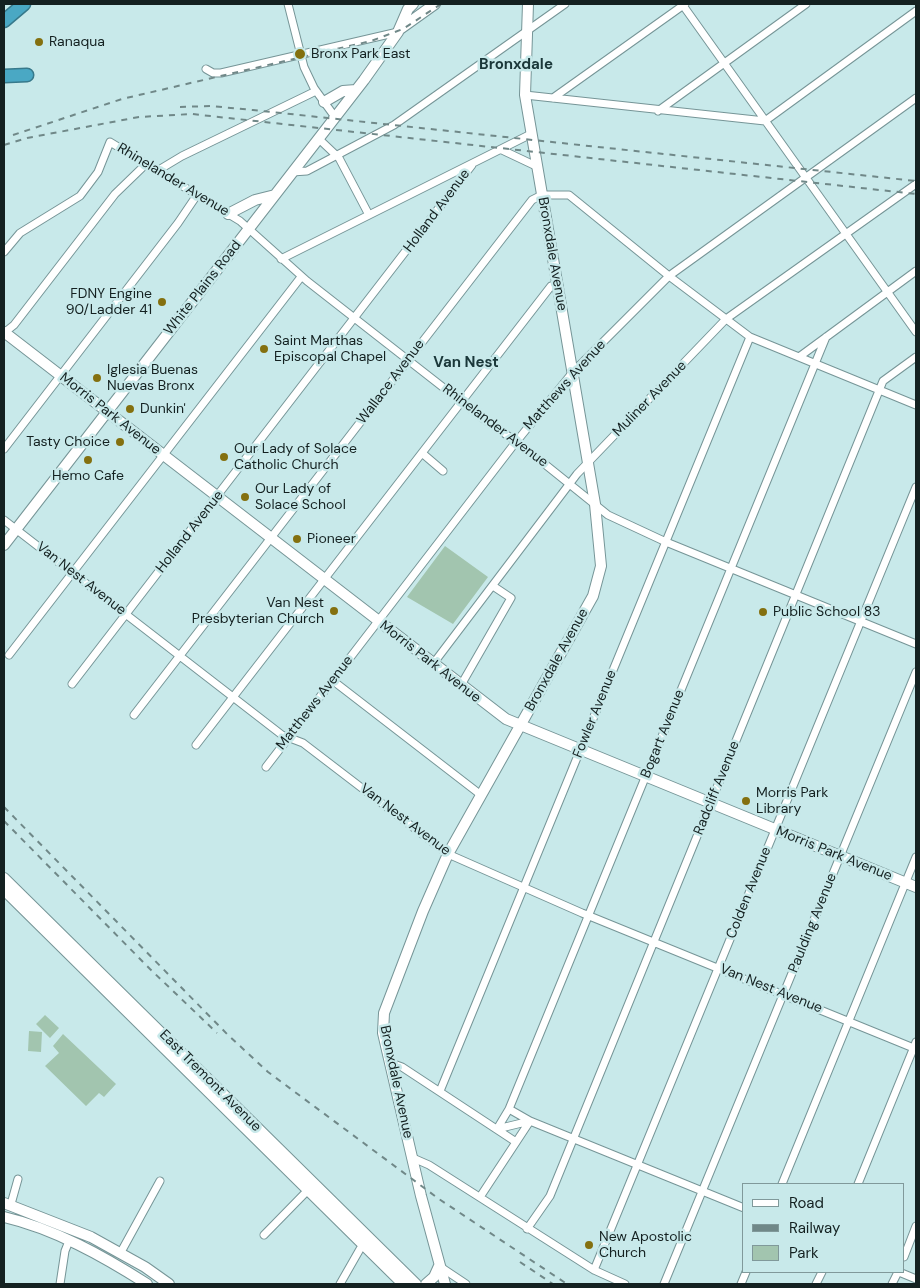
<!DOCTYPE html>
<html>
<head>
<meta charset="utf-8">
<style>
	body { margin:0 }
	#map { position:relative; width:920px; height:1288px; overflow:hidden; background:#c8e9ea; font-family:"DM Sans",sans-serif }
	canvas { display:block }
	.frame { position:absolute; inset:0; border:5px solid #142121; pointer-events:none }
	.legend { position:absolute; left:742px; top:1183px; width:162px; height:90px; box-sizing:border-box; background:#c8e9ea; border:1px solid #80999a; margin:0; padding:6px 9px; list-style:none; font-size:15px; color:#142121 }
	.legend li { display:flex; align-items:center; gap:10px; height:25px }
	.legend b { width:25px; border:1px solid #80999a }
</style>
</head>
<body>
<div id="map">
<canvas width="920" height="1288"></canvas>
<div class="frame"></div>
<ul class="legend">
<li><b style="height:6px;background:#fff"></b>Road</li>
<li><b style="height:6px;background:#708888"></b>Railway</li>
<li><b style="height:14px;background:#a2c5af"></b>Park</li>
</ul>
</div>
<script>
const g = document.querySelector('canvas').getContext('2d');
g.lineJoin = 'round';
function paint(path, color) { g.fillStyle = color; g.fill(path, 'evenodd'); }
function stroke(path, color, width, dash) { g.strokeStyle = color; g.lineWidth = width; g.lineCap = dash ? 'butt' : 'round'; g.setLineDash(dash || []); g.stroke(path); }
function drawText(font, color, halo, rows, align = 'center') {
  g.font = font + ' "DM Sans",sans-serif'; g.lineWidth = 5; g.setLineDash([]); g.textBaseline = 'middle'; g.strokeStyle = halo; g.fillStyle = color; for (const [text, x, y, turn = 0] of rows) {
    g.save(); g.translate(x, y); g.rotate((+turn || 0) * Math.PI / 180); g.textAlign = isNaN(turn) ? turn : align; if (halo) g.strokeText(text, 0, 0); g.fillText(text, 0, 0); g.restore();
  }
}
paint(new Path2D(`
	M445 546 488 577 453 624 407 597Z
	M45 1015 59 1028 50 1038 36 1024Z
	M29 1031 42 1032 41 1052 28 1051Z
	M63 1034 116 1084 104 1097 99 1093 86 1106 45 1066 59 1053 53 1046Z`), '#a2c5af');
const street = new Path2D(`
	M288 4 304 67 314 88 335 117
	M682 4 916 332
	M206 69 213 73H221L398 32
	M525 95 765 121 916 11
	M553 98 685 4
	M658 111 806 4
	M319 139 339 158 369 215
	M502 150 538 167
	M157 171 182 156 316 91
	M292 172 307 171 394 125 565 4
	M4 252 20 233 80 196 98 172 110 142 240 221 307 281 481 417 521 445 608 515 666 542 916 644
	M281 259 531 134
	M4 333 14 325 115 194 146 164
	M799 357 916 271
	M4 449 178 223 197 195
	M422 453 443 471
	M4 520 282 735 303 743 448 854 582 913 916 1049
	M9 655 301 277
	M433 664 577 474 726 319 916 184
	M332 680 481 795
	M72 684 472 165
	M461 685 511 598 493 586
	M134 715 532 200 542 195H569L669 276 750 337 916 405
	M196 745 551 286 558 285
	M266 767 512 447 573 372 669 276 916 98
	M391 1063 402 1067 516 1142
	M440 1091 750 337
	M509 1109 530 1121 744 1208
	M497 1129 509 1109 826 337
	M497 1129 530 1121
	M413 1158 429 1165 594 1270 625 1284
	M782 1184 916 857
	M858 1184 916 1042
	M480 1197 530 1121
	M11 1204 18 1179
	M527 1229 550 1196 883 381 916 357
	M264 1235 310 1188
	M121 1252 160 1181
	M904 1257 916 1226
	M439 1266 466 1284
	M594 1270 916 487
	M899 1272 916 1279
	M60 1284 65 1251 69 1241
	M340 1284 360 1249 366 1243
	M664 1284 916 672
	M741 1284 746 1272
	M816 1284 822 1272
	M892 1284 898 1272`);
const secondary = new Path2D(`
	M400 29 435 4
	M324 102 343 91 356 90
	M228 214 255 200 275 195
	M4 332 506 719 916 887
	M4 545 364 80 398 32 408 9 413 4
	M4 878 416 1284
	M4 890 403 1284
	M4 1203 91 1237 145 1267 169 1284
	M4 1217C55 1229 103 1256 147 1284
	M426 1284 434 1277 439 1266
	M445 1284 421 1196 383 1033 384 1013 423 911 448 854 593 596 601 566 595 504 525 95 528 4`);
const highway = new Path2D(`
	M4 21 24 4
	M4 76 27 75`);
stroke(street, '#769597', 9);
stroke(secondary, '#769597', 12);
stroke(highway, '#37798b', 15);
stroke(street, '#fff', 7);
stroke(secondary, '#fff', 10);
stroke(highway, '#4aa8c4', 12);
stroke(new Path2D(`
	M180 107 210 106 253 110 916 181
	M13 135 122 99 371 41 403 29 441 4
	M4 145 27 138 139 117 192 114 916 194
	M4 807 227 1034 268 1072 439 1199 567 1284
	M4 821 150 969 217 1033
	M520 1262 553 1284`), '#708888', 2, [6, 6]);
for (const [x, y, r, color] of [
	[39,42,5,"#84700f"],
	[300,54,6,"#84700f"],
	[162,302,5,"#84700f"],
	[264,349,5,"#84700f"],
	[97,378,5,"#84700f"],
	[130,409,5,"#84700f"],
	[120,442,5,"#84700f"],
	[224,457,5,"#84700f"],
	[88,460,5,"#84700f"],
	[245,497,5,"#84700f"],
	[297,539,5,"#84700f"],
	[334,611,5,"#84700f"],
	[763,612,5,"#84700f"],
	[746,801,5,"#84700f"],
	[589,1245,5,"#84700f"]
]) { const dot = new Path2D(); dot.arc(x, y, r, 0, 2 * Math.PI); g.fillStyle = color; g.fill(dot); stroke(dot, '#c8e9ea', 2); }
drawText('14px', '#142121', '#c8e9ea', [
	["Ranaqua",49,42],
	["Bronx Park East",311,54],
	["FDNY Engine",152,294,"right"],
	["90/Ladder 41",152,310,"right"],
	["Saint Marthas",274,341],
	["Episcopal Chapel",274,357],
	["Iglesia Buenas",107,370],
	["Nuevas Bronx",107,386],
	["Dunkin'",140,409],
	["Tasty Choice",110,442,"right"],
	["Our Lady of Solace",234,449],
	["Catholic Church",234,465],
	["Hemo Cafe",88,476,"center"],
	["Our Lady of",255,489],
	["Solace School",255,505],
	["Pioneer",307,539],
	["Van Nest",324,603,"right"],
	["Presbyterian Church",324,619,"right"],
	["Public School 83",773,612],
	["Morris Park",756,793],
	["Library",756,809],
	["New Apostolic",599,1237],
	["Church",599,1253]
], 'left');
drawText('14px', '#142121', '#c8e9ea', [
	["Rhinelander Avenue",173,180,31],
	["Holland Avenue",437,211,-53],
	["Bronxdale Avenue",552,254,80],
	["White Plains Road",203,288,-52],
	["Wallace Avenue",391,382,-53],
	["Matthews Avenue",565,385,-48],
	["Muliner Avenue",650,399,-46],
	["Morris Park Avenue",110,414,38],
	["Rhinelander Avenue",495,426,37],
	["Holland Avenue",190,532,-52],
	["Van Nest Avenue",81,579,38],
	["Bronxdale Avenue",557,660,-61],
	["Morris Park Avenue",430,662,38],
	["Matthews Avenue",315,703,-52],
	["Fowler Avenue",595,714,-68],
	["Bogart Avenue",663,734,-68],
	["Radcliff Avenue",717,788,-68],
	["Van Nest Avenue",405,820,37],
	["Morris Park Avenue",834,854,22],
	["Colden Avenue",749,893,-68],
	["Paulding Avenue",813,923,-68],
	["Van Nest Avenue",771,989,22],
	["East Tremont Avenue",210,1081,45],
	["Bronxdale Avenue",396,1082,78]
]);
drawText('bold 15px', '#1a3739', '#c8e9ea', [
	["Bronxdale",516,65],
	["Van Nest",466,363]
]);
</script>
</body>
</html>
